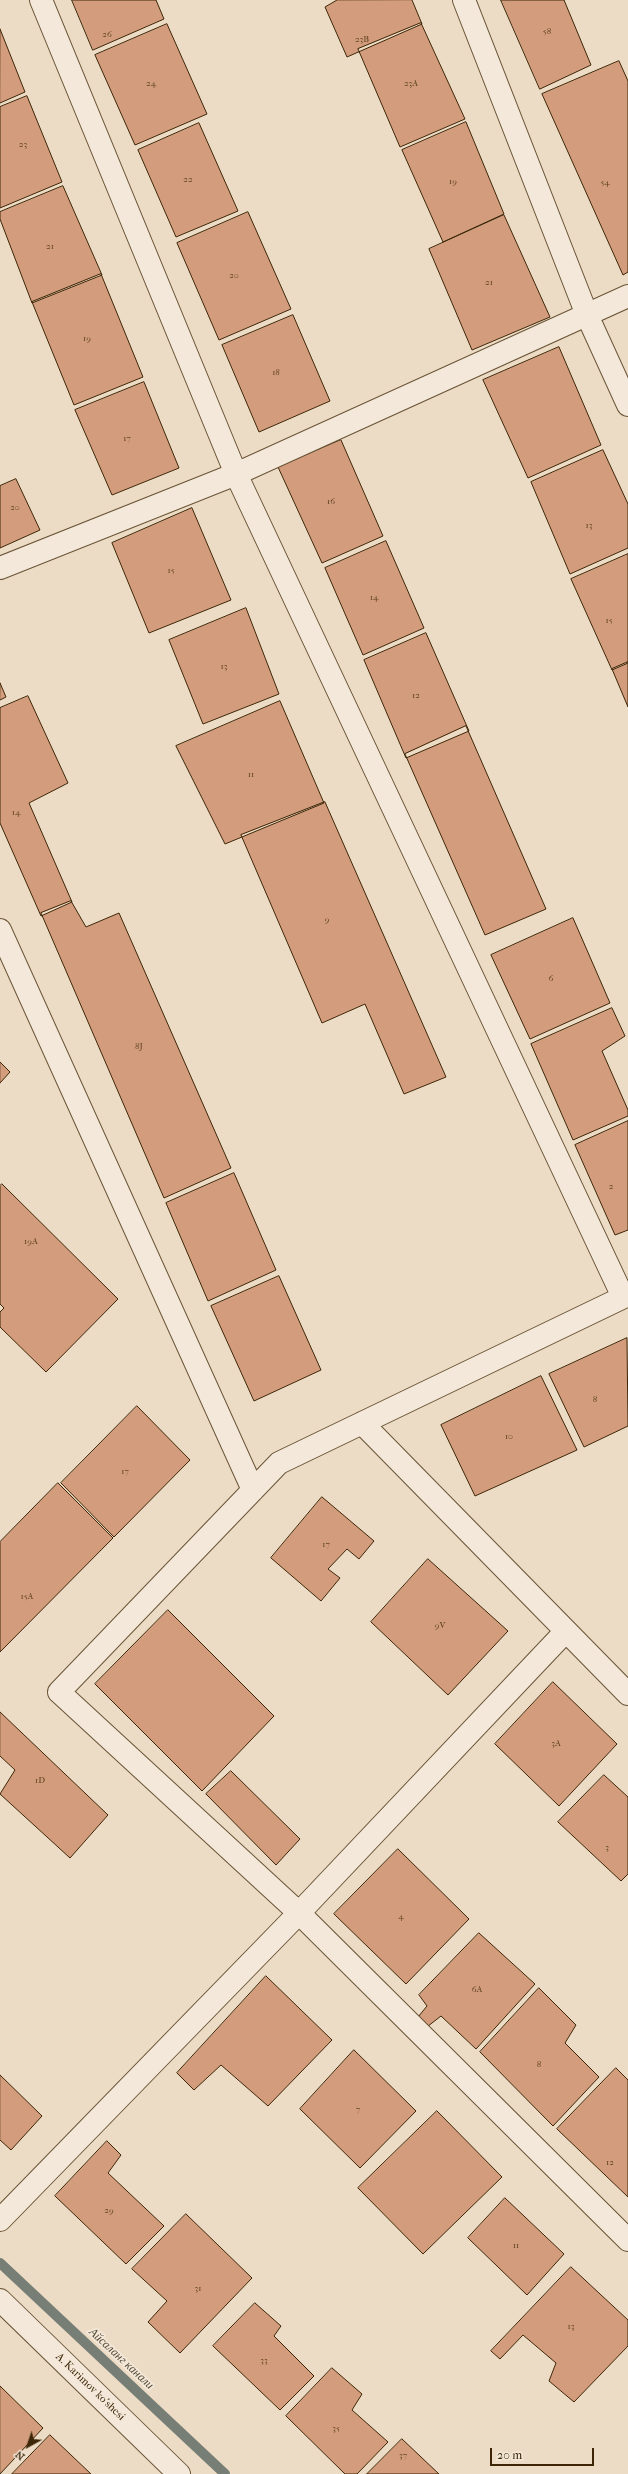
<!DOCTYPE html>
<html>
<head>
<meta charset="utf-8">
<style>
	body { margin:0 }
	#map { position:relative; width:628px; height:2474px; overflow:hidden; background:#eddcc5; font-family:"IM FELL French Canon",serif }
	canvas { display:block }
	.north { position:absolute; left:8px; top:2426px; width:40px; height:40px; -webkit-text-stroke:3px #f3e8d9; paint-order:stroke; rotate:220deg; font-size:11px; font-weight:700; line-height:16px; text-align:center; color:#3d2607 }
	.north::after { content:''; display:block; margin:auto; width:14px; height:18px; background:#3d2607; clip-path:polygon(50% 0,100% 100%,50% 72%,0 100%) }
	.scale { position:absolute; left:490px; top:2448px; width:104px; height:18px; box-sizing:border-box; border:2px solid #3d2607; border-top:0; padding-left:5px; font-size:12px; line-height:14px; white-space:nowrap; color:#3d2607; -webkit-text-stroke:3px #f3e8d9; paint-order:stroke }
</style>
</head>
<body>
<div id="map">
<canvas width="628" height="2474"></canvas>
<div class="north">N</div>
<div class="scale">20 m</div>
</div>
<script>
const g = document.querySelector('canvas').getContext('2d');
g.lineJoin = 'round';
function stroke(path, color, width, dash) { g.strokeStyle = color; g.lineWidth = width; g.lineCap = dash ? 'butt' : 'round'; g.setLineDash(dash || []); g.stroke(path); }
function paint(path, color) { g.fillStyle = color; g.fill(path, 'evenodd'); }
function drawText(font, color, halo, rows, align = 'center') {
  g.font = font + ' "IM FELL French Canon",serif'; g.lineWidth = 3.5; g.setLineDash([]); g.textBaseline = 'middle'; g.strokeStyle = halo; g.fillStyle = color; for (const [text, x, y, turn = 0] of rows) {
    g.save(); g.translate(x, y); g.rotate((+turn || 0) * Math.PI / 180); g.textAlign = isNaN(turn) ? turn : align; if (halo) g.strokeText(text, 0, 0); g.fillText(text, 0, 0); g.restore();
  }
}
stroke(new Path2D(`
	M0 2263 225 2474`), '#777e75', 10);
const building = new Path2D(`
	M72 0H156L164 19 93 50Z
	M412 0 422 24 347 57 325 7 337 0Z
	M501 0H564L591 65 540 89Z
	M421 23 465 119 400 147 358 49Z
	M167 24 207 114 135 145 95 55Z
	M0 29 25 92 0 103Z
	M619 61 628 81V272L623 275 542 94Z
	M27 96 62 182 0 208V107Z
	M466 122 504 214 443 242 402 150Z
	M199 123 238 211 176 237 138 150Z
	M63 186 102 275 32 303 0 219V212Z
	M248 212 291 309 219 340 177 243Z
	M504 215 550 317 472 350 429 249Z
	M101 274 143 377 74 405 32 302Z
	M293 315 330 401 259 432 222 345Z
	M559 347 601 445 528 478 483 380Z
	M144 382 179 468 112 495 75 410Z
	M341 440 383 536 322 563 278 467Z
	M603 450 628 504V548L570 574 531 482Z
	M16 479 40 530 0 548V486Z
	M192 508 231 600 149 633 112 543Z
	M386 541 424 628 363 655 325 568Z
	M628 554V663L612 670 571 579Z
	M246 608 279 694 203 724 169 640Z
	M426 633 469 731 406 758 364 660Z
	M628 662V707L612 669Z
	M0 683 6 697 0 700Z
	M28 696 68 783 29 803 72 902 41 916 0 823V708Z
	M280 701 324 803 225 844 176 746Z
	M466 726 546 909 485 935 405 754Z
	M325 802 446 1077 404 1094 365 1004 322 1023 241 835Z
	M71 901 86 927 119 913 231 1168 164 1198 41 913Z
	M573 918 610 1003 530 1039 491 955Z
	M612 1008 625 1036 602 1051 628 1110V1116L573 1140 531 1044Z
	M0 1062 10 1072 0 1083Z
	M628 1121V1230L615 1235 575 1145Z
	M234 1173 276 1270 208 1301 166 1203Z
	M2 1184 118 1299 46 1372 0 1327V1312L4 1308 0 1304V1186Z
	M279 1276 321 1370 254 1401 211 1306Z
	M627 1338 628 1426 584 1447 549 1374Z
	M541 1376 577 1450 475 1496 441 1425Z
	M137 1406 190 1460 114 1537 61 1483Z
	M58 1483 113 1538 0 1652V1542Z
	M322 1497 374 1541 359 1559 347 1549 328 1569 340 1578 321 1601 271 1558Z
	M428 1559 508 1631 448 1695 371 1622Z
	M168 1610 274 1716 202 1791 95 1684Z
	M553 1682 617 1744 559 1806 495 1744Z
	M0 1712 108 1815 70 1858 0 1794 15 1770 0 1756Z
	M231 1771 300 1839 276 1865 206 1794Z
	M604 1775 628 1797V1874L621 1881 558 1822Z
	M398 1849 469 1919 406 1984 334 1914Z
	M479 1933 535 1984 476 2049 441 2016 423 2030 414 2022 427 2006 419 1995Z
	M266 1976 332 2040 268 2106 221 2065 194 2090 177 2073Z
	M539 1988 576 2025 565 2043 599 2077 553 2126 480 2052Z
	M354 2050 416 2111 360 2168 300 2109Z
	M616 2068 628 2080V2197L557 2129Z
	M0 2075 42 2116 11 2150 0 2140Z
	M437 2111 502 2177 423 2254 358 2188Z
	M107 2141 121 2155 108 2173 164 2226 126 2264 55 2196Z
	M505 2198 564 2254 527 2295 468 2238Z
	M186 2214 252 2278 180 2353 148 2322 167 2301 132 2269Z
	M571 2267 628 2320V2346L574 2402 549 2381 556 2363 523 2335 500 2359 491 2351Z
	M255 2303 281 2326 274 2336 314 2376 280 2410 213 2346Z
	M332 2368 362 2394 352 2410 388 2442 357 2474H345L286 2416Z
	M0 2386 43 2428 0 2474Z
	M50 2435 91 2474H12Z
	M402 2439 439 2474H367Z`);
paint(building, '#d39d7d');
stroke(building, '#3d2607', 1);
const street = new Path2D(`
	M41 0 236 474 623 1297
	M464 0 587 315 628 405
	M0 568 236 474 628 296
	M0 930 253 1490
	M628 1295 279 1463 59 1692 299 1913 628 2240
	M362 1423 628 1694
	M0 2220 299 1913 566 1631
	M0 2300 179 2474`);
stroke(street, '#695436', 24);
stroke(street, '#f3e8d9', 22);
drawText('9px', '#624424', null, [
	["58",547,32],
	["26",107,35],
	["23B",362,40],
	["24",151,84],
	["23A",411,84],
	["23",23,145],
	["22",188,180],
	["19",453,182],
	["54",605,183],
	["21",50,247],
	["20",234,276],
	["21",489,283],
	["19",87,339],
	["18",276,373],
	["17",127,439],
	["16",331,502],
	["20",15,508],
	["13",589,526],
	["15",171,571],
	["14",374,598],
	["15",609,621],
	["13",224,667],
	["12",416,696],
	["11",251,775],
	["14",16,813],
	["9",327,920],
	["6",551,979],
	["8J",139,1047],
	["2",611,1187],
	["19A",31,1242],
	["8",595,1400],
	["10",509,1437],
	["17",125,1472],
	["17",326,1545],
	["15A",27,1597],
	["9V",440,1626],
	["3A",556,1744],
	["1D",40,1781],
	["3",607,1848],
	["4",401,1917],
	["6A",477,1990],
	["8",539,2065],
	["7",358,2110],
	["12",610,2163],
	["29",109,2211],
	["11",516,2246],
	["31",198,2289],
	["13",571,2327],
	["33",264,2361],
	["35",336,2429],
	["37",403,2456]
]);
drawText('11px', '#3d2607', '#f3e8d9', [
	["A. Karimov ko'shesi",90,2387,44]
]);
drawText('italic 12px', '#554b35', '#f3e8d9', [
	["Айсаланг канали",121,2359,43]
]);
</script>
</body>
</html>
